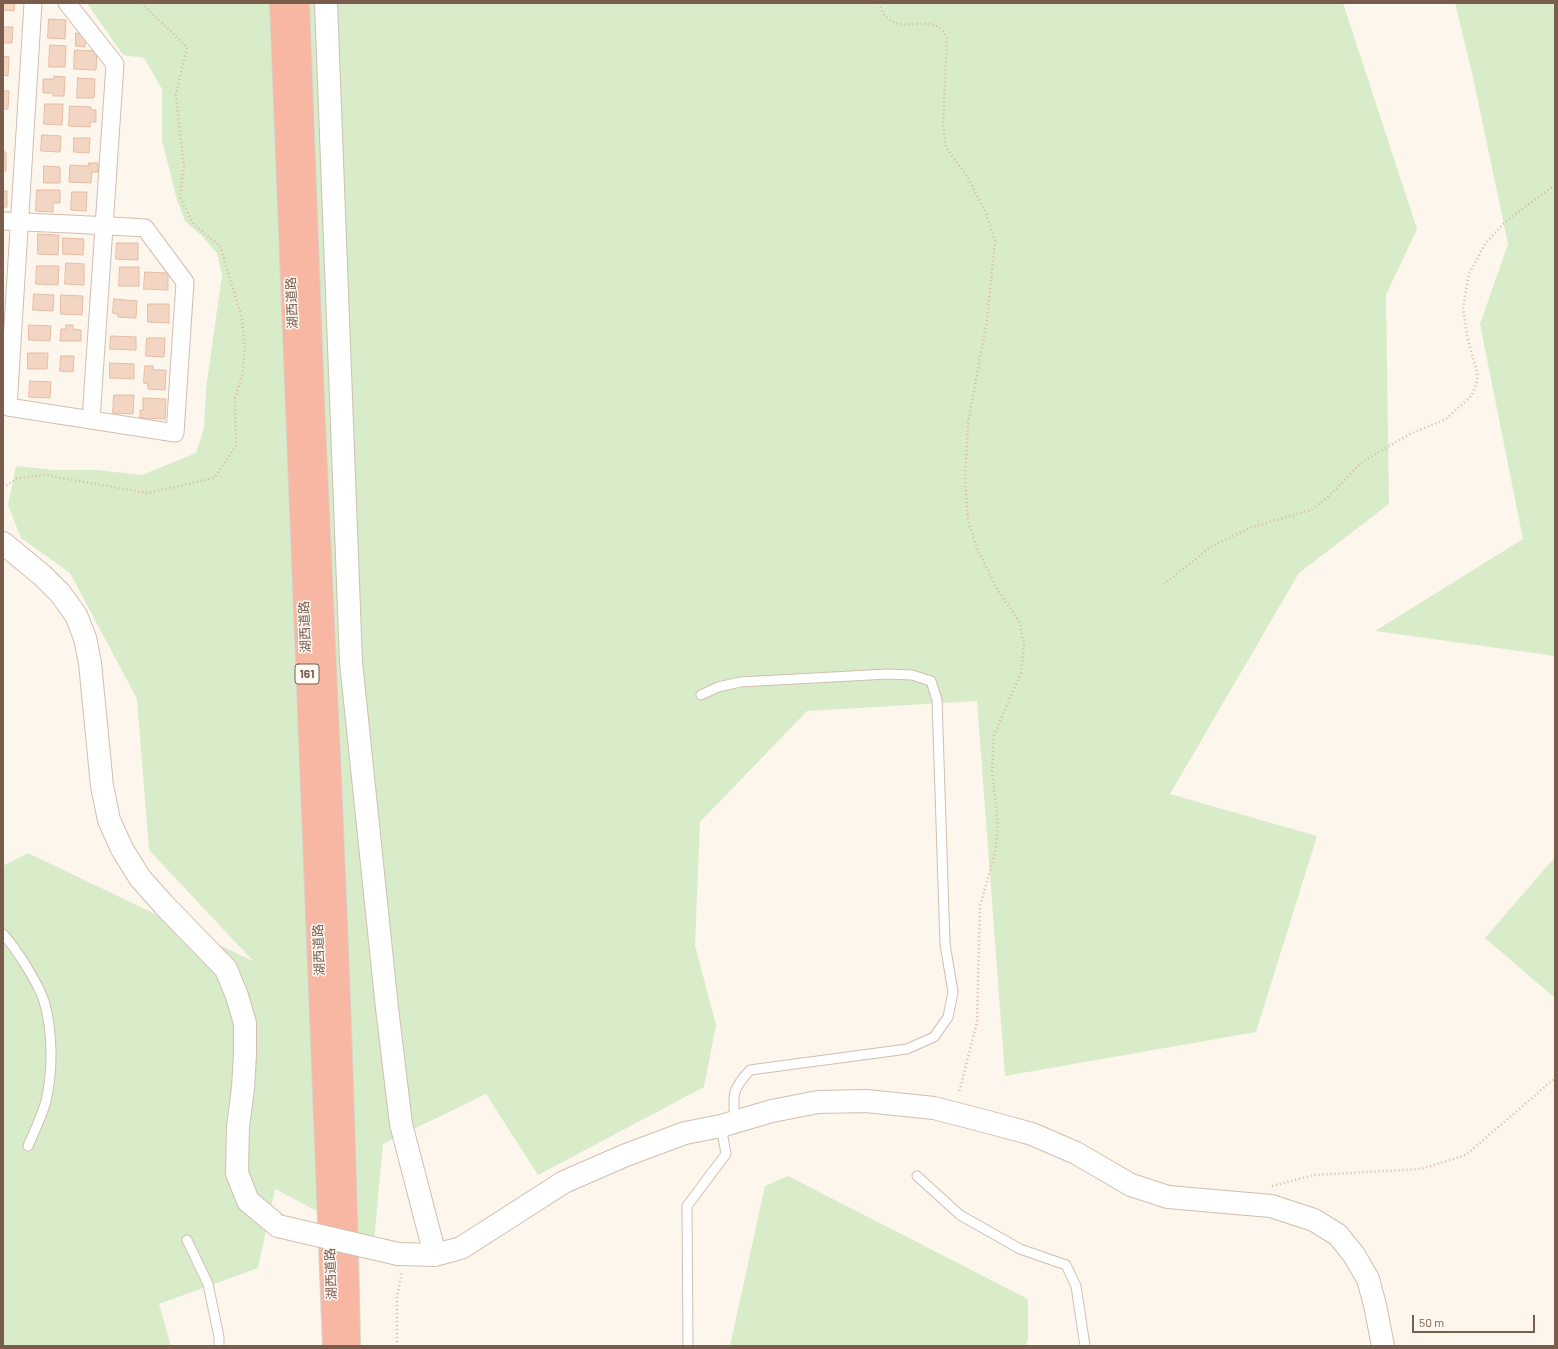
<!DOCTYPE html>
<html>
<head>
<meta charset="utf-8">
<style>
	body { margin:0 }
	#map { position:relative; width:1558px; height:1349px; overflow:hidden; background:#fdf6ec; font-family:Barlow,sans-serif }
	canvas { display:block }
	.frame { position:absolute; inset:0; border:4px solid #7a5c4d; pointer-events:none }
	.scale { position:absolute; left:1412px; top:1315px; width:123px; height:18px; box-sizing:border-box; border:2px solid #7a5c4d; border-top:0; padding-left:5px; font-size:12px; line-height:14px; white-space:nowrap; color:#7a5c4d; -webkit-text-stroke:3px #fffaf3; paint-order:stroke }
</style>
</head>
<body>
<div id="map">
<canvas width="1558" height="1349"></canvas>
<div class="frame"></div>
<div class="scale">50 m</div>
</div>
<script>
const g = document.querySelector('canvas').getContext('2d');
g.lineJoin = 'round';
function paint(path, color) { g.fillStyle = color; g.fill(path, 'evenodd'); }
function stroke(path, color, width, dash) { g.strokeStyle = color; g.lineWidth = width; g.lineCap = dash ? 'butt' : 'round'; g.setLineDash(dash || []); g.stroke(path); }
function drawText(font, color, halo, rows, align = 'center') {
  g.font = font + ' Barlow,"Noto Sans JP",sans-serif'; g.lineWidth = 3; g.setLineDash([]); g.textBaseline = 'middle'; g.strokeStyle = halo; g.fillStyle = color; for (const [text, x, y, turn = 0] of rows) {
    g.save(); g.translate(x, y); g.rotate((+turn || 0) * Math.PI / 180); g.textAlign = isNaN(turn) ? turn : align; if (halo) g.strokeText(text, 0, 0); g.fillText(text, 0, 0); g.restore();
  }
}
paint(new Path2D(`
	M87 3H1343L1417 229 1386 295 1389 504 1299 573 1170 794 1317 836 1256 1032 1005 1076 977 701 807 711 700 822 695 945 716 1025 704 1087 538 1175 486 1094 383 1144 374 1241 275 1189 258 1268 159 1304 171 1346H3V866L28 853 253 961 149 850 137 699 70 573 21 538 8 505 16 466 55 470H96L142 475 196 453 204 428 206 389 222 275 217 253 203 237 185 221 177 200 162 140V89L144 58 123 55Z
	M1455 3H1555V656L1375 631 1523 539 1480 324 1508 244 1473 77Z
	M1555 857V998L1485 938Z
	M788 1176 1028 1299V1338L1026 1346H730L765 1186Z`), '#d8ecc9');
const building = new Path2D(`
	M3 3H15L14 11 3 10Z
	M49 19 66 20 65 39 48 38Z
	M3 27H13L12 43H3Z
	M76 33 86 34 85 47 76 46Z
	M50 45 66 46 65 67H49Z
	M75 50 97 51 96 70 74 69Z
	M3 56 9 57 8 76 3 75Z
	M54 76 65 77 64 96H53V93H43V79H54Z
	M78 78 95 79 94 98H77Z
	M3 91H9L8 109H3Z
	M45 104H63L62 125 44 124Z
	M70 106 91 107V110H96V122H90V127L69 126Z
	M42 135 61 136 60 152 41 151Z
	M74 138H90L89 153 74 152Z
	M3 152H6V171H3Z
	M89 163H98V172H92L91 183 69 182 70 165 88 166Z
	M44 166 60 167V183H44Z
	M37 190H60V203H53V212L36 211Z
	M3 191H7V207H3Z
	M72 192H87L86 211 71 210Z
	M38 234 59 235 58 255 38 254Z
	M63 238 84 239 83 255 63 254Z
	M117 243H138V260L116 259Z
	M66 263 84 264V285L65 284Z
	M37 266H59L58 285 36 284Z
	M120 267H139V286H119Z
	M145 272 168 273V290L144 289Z
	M34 294 54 295 53 311 33 310Z
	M61 295 83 296 82 315 61 314Z
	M114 299 137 301 136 318 118 317V314L113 313Z
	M148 304H169V323L148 322Z
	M29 325 51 326 50 341 29 340Z
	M66 325H73V329L81 330V341H60L61 329H66Z
	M111 336 136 337V350L110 349Z
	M147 338H165L164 357 146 356Z
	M28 353H48L47 369H28Z
	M61 356H74L73 372 60 371Z
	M110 363 134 364V379L110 378Z
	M145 366H153V370H166L165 390 148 389V384L144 383Z
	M30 381 51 382 50 398 29 397Z
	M114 395H134L133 414 113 413Z
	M143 398 166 399 165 419 140 418V410H143Z`);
paint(building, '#f3d5c3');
stroke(building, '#e6bba3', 1);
const service = new Path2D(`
	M701 695 718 687 740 682 888 674 912 675 931 681 937 700 945 944 953 992 948 1017 934 1037 907 1049 750 1070C731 1091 733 1094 735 1122
	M3 934C16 948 38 983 44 1001 53 1032 53 1070 46 1101 42 1116 34 1132 28 1146
	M917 1176 960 1215 1020 1249 1066 1265 1076 1286 1085 1346
	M187 1240 208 1284 219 1337V1346
	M688 1346 687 1206 726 1154 721 1126`);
const minor = new Path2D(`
	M67 3 115 64 91 420
	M3 221C50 223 98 225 145 228L185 282 175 433 8 407 33 3`);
const tertiary = new Path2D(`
	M326 3 351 662 387 1008 401 1124 435 1255
	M3 543 43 576 60 593 76 615 85 638 90 663 102 786 109 820 122 849 140 878 164 905 226 969 237 996 245 1023V1054L243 1088 238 1127 237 1173 248 1201 278 1226
	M398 1254 435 1255 461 1248 564 1182 626 1155 685 1133 721 1126 772 1111 818 1102 866 1101 934 1108 988 1122 1032 1134 1076 1153 1131 1185 1168 1197 1271 1206 1314 1220 1338 1235 1354 1255 1368 1279 1375 1305 1383 1346`);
const motorway = new Path2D(`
	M281 3 334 1346
	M298 3C303 136 308 268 313 401 327 716 343 1031 349 1346`);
stroke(service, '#d1beb0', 11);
stroke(minor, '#d1beb0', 19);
stroke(tertiary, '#d1beb0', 24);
stroke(motorway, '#dad1cd', 24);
stroke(new Path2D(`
	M879 3C890 41 926 13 942 30 944 32 945 36 947 38L943 125 946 147 968 178 986 213 995 241 987 320 968 423 965 479 968 521 977 548 997 589 1019 621 1024 643 1021 673 994 735 992 773 998 825 995 853 980 906 977 1022 959 1093
	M3 488 17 478 44 475 148 493 214 478 236 446 235 398 242 377 245 349 242 318 220 246 194 225 180 197 184 167 176 95 187 47 141 3
	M1164 584 1212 546 1252 527 1311 510 1328 497 1362 462 1410 434 1446 419 1472 395 1477 381V372L1467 336 1463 307 1469 274 1485 244 1503 224 1522 209 1555 185
	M1272 1186 1314 1175 1421 1169 1466 1155 1555 1078
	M397 1346V1297L402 1272`), '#d9b8a5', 2.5, [1, 3]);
stroke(service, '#fff', 9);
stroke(minor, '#fff', 17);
stroke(tertiary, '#fff', 22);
stroke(motorway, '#f7b7a3', 22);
const tertiaryBridge = new Path2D(`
	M278 1226 398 1254`);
stroke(tertiaryBridge, '#d1beb0', 24, []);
stroke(tertiaryBridge, '#fff', 22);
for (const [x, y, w] of [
	[307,674,24]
]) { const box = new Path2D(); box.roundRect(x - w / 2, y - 10, w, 20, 3); g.fillStyle = '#fffaf3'; g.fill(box); stroke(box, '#7a5c4d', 1); }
drawText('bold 12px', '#7a5c4d', null, [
	["161",307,674]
]);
drawText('13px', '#7a5c4d', '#fffaf3', [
	["湖西道路",292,303,-92],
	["湖西道路",305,627,-92],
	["湖西道路",319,950,-92],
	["湖西道路",331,1274,-92]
]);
</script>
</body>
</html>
